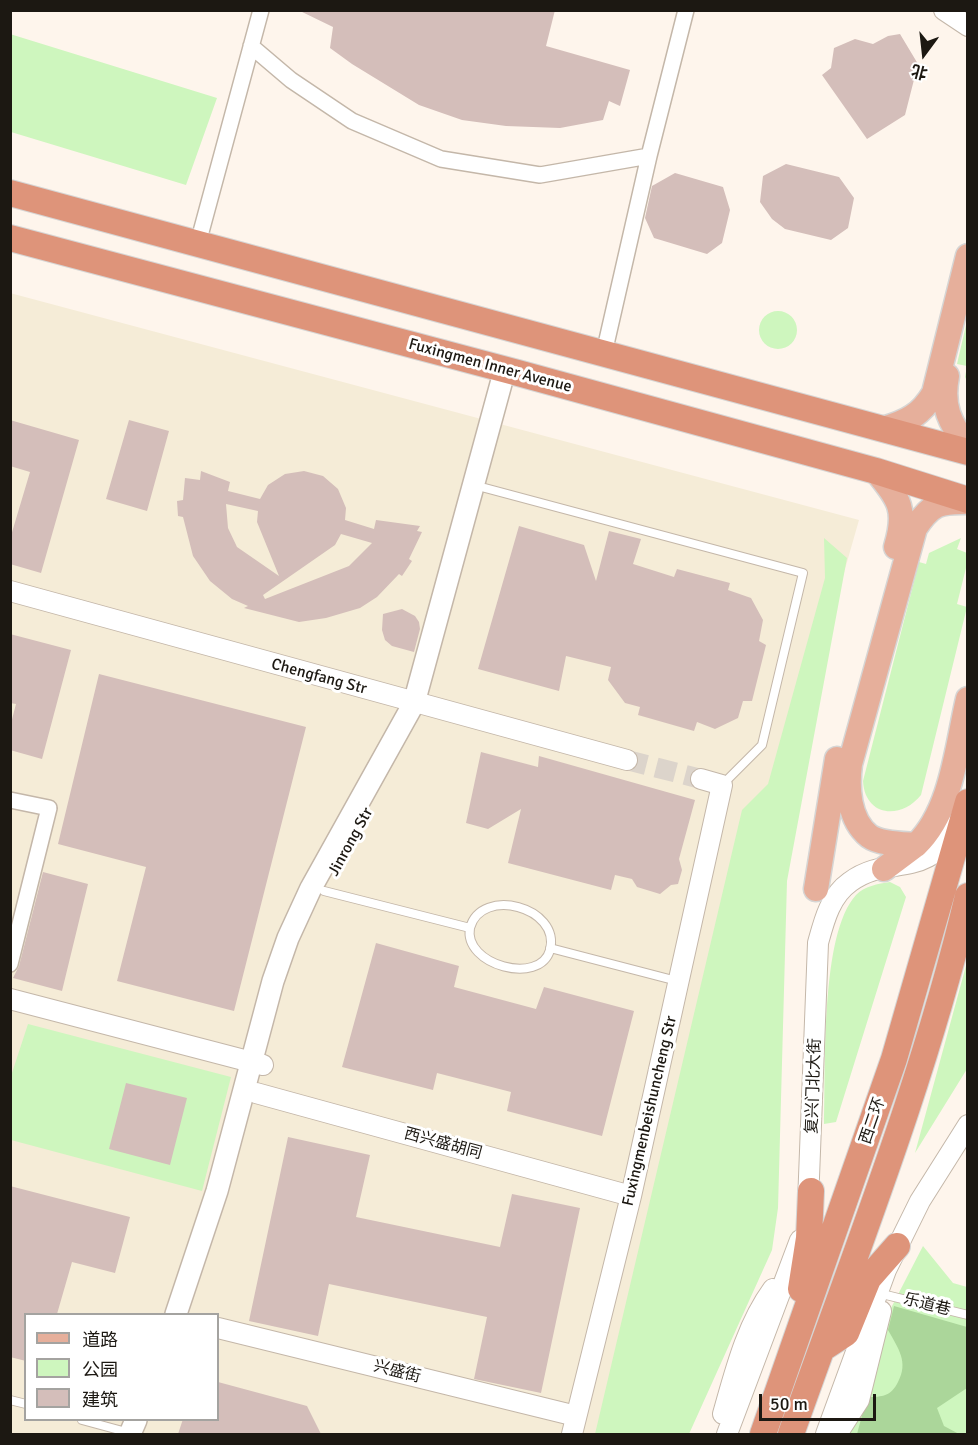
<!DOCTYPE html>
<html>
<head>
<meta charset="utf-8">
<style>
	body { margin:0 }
	#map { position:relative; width:978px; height:1445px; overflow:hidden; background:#fef5ec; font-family:Signika,"Noto Sans SC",sans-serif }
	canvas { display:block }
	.frame { position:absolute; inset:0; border:12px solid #1c1812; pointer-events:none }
	.legend { position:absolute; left:24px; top:1313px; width:195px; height:108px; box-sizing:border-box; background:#fff; border:2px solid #a4a3a0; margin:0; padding:8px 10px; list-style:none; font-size:18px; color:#1c1812 }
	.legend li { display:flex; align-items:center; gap:12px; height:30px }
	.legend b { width:30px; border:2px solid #a4a3a0 }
	.north { position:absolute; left:894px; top:24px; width:60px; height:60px; -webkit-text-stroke:4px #fff; paint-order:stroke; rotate:195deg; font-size:16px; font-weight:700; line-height:24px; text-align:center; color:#1c1812 }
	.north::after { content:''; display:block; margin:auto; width:21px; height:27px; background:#1c1812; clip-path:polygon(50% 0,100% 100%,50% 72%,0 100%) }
	.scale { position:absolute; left:759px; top:1394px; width:117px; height:27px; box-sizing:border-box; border:3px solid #1c1812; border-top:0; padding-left:8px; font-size:18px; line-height:21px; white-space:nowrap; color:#1c1812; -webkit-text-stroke:4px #fff; paint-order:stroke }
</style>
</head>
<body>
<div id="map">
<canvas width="978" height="1445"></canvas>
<div class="frame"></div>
<ul class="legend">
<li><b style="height:8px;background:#e6af9b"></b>道路</li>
<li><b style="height:16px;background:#cef6be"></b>公园</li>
<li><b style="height:16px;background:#d4beba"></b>建筑</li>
</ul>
<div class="north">北</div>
<div class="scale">50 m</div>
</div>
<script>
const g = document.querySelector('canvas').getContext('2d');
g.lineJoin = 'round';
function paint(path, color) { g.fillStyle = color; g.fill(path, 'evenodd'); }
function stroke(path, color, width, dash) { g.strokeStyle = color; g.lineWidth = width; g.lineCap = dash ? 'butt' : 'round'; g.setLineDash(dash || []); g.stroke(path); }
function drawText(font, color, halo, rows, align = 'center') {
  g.font = font + ' Signika,"Noto Sans SC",sans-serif'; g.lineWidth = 6; g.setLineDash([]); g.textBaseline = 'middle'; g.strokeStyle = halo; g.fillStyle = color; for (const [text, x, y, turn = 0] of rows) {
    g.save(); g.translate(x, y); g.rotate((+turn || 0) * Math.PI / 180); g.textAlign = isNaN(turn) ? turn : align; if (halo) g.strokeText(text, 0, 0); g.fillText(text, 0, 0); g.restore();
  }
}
paint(new Path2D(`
	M10 293 859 520 598 1434H11ZM26 1314H218V1420H26Z`), '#f5ecd7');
paint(new Path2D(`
	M10 34 217 98 186 185 11 132Z
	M759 330a19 19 0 1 1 38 0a19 19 0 1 1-38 0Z
	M967 321V381L965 377 967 366 957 364Z
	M824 538 847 558 787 881 778 1208 772 1250 689 1434H595L742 810 768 784 825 578Z
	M961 538 957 549 967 553V564L957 604 967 607 921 795C901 820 865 817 863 781L919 562 926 564 929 553Z
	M890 882 900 887 906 897 836 1122 824 1124C826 1069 820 934 856 895 864 886 878 884 890 882Z
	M967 962V1069L915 1153Z
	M28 1024 231 1077 202 1191 11 1140V1076Z
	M923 1246 953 1283 967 1287V1434H843L859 1411 878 1368 880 1338 890 1310Z`), '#cef6be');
paint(new Path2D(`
	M894 1306 967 1327V1388L937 1408 944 1426 959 1434H857L867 1397C883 1397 891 1396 898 1382 909 1362 898 1348 888 1330Z`), '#abd69a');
paint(new Path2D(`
	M298 10H555L546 46 630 70 620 106 609 101 603 120 560 128 506 126 462 120 419 105 352 64 330 48 333 27Z
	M900 34 918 64 905 115 867 139 822 75 831 68 834 48 855 39 873 44 888 36Z
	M786 164 839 177 854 198 848 228 831 240 785 229 772 219 760 202 763 176Z
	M675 173 723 187 730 210 722 243 707 254 654 238 645 218 652 186Z
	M10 420 79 440 41 573 10 564V539L30 472 10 466Z
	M129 420 169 431 147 511 106 499Z
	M201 471 230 482 228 491 260 499 268 485 285 474 304 471 323 476 338 489 346 508 345 520 374 529 376 520 420 526 417 531 422 532 409 559 412 561 402 576 399 574 377 597 360 608 326 618 299 622 244 608 248 606 232 599 210 581 193 556 183 517 178 516 177 501 183 500 185 478 200 480ZM226 504 258 511 257 522 279 576 237 547 228 528ZM341 534 372 543 349 566 265 599 263 595 335 545Z
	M519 526 584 545 596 581 609 531 641 539 633 564 674 577 677 569 730 583 728 590 751 598 763 620 759 641 766 645 752 701H743L738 718 715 729 697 722 694 731 638 715 640 707 625 703 608 680 611 667 566 656 559 691 478 669Z
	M402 609 415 616 419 622 420 629 414 652 392 646 385 640 382 630 383 614Z
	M10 634 71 650 42 759 10 750V727L16 704 10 703Z
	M99 674 306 727 234 1011 117 981 146 867 58 844Z
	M481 752 538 767 539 756 695 800 679 859 682 870 678 884 671 885 660 894 637 887 632 879 615 875 611 890 508 863 521 809 488 829 466 823Z
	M43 872 88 884 62 991 13 978 19 966Z
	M376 943 459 966 454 987 536 1009 544 987 634 1011 602 1136 507 1111 511 1092 437 1073 433 1090 342 1067Z
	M126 1083 187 1098 170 1165 109 1149Z
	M288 1137 370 1155 356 1217 500 1247 512 1194 580 1208 541 1393 474 1379 487 1317 329 1284 318 1336 249 1321Z
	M10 1186 130 1217 115 1273 72 1262 57 1314H26V1361L10 1357Z
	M218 1382 307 1406 321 1434H178L183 1419H218Z`), '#d4beba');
stroke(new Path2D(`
	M627 760 701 779`), '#dcd4cb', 20, [20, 10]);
const service = new Path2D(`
	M485 488 803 573 762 745 723 784
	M324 891 470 928C463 965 540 986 550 950 561 907 481 886 470 928
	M550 948 677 981
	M886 1295 968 1315
	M10 1400 26 1404
	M82 1420 130 1433`);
const minor = new Path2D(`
	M251 46 291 80 352 121 441 159 540 175 649 156
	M198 243 261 10
	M604 353 649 156 686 10
	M10 800 49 808 10 964`);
const tertiary = new Path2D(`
	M944 10 968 26
	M10 591 627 760
	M10 999 263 1065
	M256 1093 631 1196
	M808 1203 818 943C824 921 830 896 850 882 889 853 927 882 956 825
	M218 1328 576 1416
	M723 1414C735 1372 746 1326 773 1289
	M572 1434 631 1196 722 785 701 779
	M727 1434 800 1240
	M826 1434 886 1270 920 1201 968 1125
	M837 1434 859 1400 881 1311`);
const secondary = new Path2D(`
	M176 1314 217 1191 273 981 288 938 311 888 414 703 505 369
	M130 1434 136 1420`);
const primary = new Path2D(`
	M947 376C941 407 950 423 968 448
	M883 429C907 422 921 415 934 393L968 256
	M876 471C900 500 907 510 896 547
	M968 502C939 501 931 504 915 528L850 764C847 787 848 819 869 836 880 844 902 844 916 845 952 811 957 746 968 699
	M884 869 916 845
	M816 889 837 759`);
const trunk = new Path2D(`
	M10 193 968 452
	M10 238 518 373 876 471 968 500
	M801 1289 809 1238 811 1191
	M823 1348 846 1333 868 1279 897 1246
	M763 1434 894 1059 968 802
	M791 1434C854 1256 924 1081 968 896`);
stroke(service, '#c4b7a9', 10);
stroke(minor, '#c4b7a9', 18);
stroke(tertiary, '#c4b7a9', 22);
stroke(secondary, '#c4b7a9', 24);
stroke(primary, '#d6d5d4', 27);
stroke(trunk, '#d6d5d4', 28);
stroke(service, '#fff', 8);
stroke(minor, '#fff', 15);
stroke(tertiary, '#fff', 20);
stroke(secondary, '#fff', 21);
stroke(primary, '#e6af9b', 24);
stroke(trunk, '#de947a', 26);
drawText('16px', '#1c1812', '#fff', [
	["Fuxingmen Inner Avenue",490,366,15],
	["Chengfang Str",319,677,15],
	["Jinrong Str",351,842,-61],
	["复兴门北大街",814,1086,-88],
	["Fuxingmenbeishuncheng Str",650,1111,-77],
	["西二环",873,1121,-71],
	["西兴盛胡同",443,1144,15],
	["乐道巷",927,1305,14],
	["兴盛街",397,1372,14]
]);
</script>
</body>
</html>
